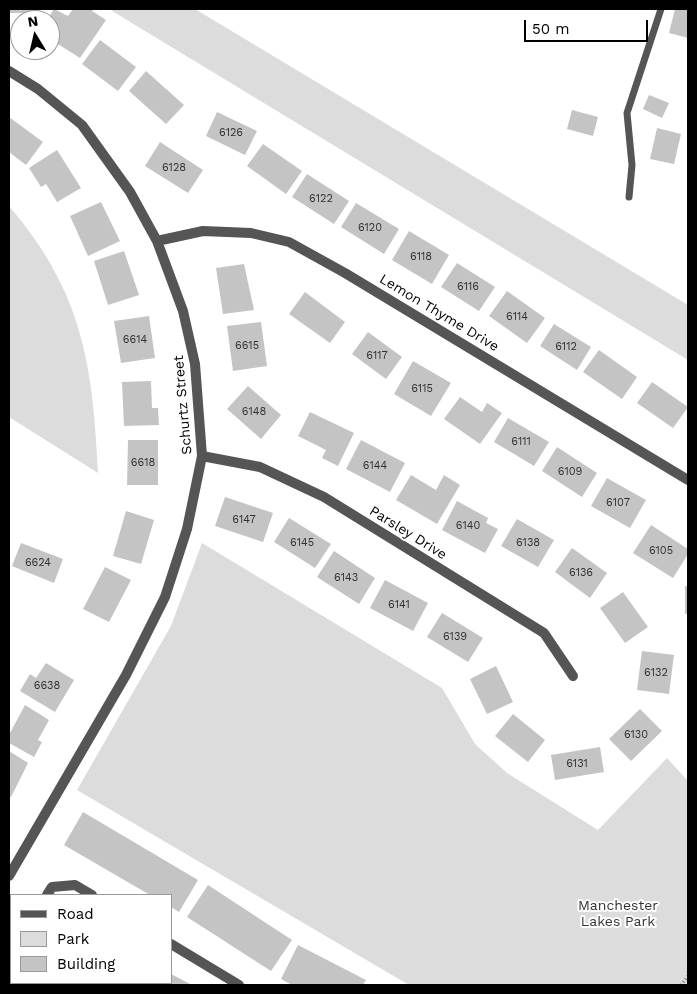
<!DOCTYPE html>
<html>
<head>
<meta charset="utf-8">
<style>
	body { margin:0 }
	#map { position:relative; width:697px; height:994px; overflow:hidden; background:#fff; font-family:"Work Sans",sans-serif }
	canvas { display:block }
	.frame { position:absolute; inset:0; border:10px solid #000; pointer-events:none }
	.legend { position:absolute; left:10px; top:894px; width:162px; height:90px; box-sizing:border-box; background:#fff; border:1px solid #999; margin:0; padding:6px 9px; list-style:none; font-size:15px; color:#000 }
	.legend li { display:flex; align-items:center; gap:10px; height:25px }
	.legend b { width:25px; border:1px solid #999 }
	.north { position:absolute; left:10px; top:10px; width:50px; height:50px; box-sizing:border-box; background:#fff; border:1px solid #999; border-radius:50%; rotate:351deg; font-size:14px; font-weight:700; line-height:20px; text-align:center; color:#000 }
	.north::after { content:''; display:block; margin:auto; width:18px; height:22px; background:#000; clip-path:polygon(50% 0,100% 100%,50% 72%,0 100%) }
	.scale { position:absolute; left:524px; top:20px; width:124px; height:22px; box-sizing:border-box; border:2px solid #000; border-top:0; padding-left:6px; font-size:15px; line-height:18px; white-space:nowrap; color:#000; -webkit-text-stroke:4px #fff; paint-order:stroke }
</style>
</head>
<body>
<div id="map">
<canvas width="697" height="994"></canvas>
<div class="frame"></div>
<ul class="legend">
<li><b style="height:6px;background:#555"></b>Road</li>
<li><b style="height:14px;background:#dcdcdc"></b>Park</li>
<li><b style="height:14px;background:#c4c4c4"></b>Building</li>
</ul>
<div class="north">N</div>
<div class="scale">50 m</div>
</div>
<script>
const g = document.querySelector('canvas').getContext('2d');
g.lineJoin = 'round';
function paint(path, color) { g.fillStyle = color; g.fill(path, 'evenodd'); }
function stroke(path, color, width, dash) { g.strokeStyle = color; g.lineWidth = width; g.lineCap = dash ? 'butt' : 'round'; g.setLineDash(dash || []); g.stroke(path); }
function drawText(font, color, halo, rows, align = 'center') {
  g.font = font + ' "Work Sans",sans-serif'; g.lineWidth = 4; g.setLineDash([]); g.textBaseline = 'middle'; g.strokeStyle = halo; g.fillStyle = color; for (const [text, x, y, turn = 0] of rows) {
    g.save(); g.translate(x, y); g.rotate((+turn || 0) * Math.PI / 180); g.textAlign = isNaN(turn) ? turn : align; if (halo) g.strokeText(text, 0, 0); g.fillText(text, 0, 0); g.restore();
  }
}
paint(new Path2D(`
	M113 9H195L688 305V360L112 11Z
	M9 206C82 291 93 364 98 473L9 417Z
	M202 543 442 688 475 744 507 773 598 830 667 758 688 781V985H409L77 790 171 626Z`), '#dcdcdc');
paint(new Path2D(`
	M9 9H36V13H9Z
	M54 9 68 16 73 9H94L92 11 106 20 80 58 50 39V20H47Z
	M675 9H688V38L669 33Z
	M100 40 136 67 118 91 82 64Z
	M146 71 184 105 166 124 129 91Z
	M649 95 669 103 662 118 643 109Z
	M572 110 598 117 593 136 567 129Z
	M217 112 257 131 245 155 206 136Z
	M9 117 43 142 26 165 9 152Z
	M657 128 681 134 674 164 650 159Z
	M160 142 203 170 188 193 145 166Z
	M263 144 302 171 286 194 247 166Z
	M57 150 81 188 57 202 46 184 41 187 29 168Z
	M307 174 349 201 334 224 292 197Z
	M101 202 120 241 88 256 70 216Z
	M356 203 399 229 384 254 341 227Z
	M409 231 449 255 432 284 392 260Z
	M124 251 139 295 108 305 94 261Z
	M457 263 495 287 479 311 441 287Z
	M244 264 254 310 223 314 216 268Z
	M507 291 545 318 527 343 489 316Z
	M305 292 345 322 330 343 289 314Z
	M149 316 155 358 121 363 114 321Z
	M261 322 267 366 233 371 227 326Z
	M554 324 591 347 577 370 540 346Z
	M368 332 402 357 386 379 352 354Z
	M599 350 637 377 622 399 583 372Z
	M413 361 451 383 431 416 394 394Z
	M151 381 152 408H158L159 425 124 426 122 382Z
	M652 382 688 407 673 428 637 403Z
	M248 386 281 415 261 439 227 409Z
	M460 397 482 412 487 403 502 413 480 444 444 419Z
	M310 412 354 433 338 466 322 458 326 450 298 436Z
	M508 418 549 442 534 466 494 442Z
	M128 440H158V485H127Z
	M361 440 405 463 390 492 346 469Z
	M557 447 597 473 582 497 542 471Z
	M411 475 436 490 444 475 460 485 437 524 396 500Z
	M607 478 646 500 630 528 591 506Z
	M225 497 273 513 263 542 215 526Z
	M457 501 488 518 486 523 498 529 485 553 442 530Z
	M126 511 154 520 141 564 113 556Z
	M289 518 331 544 315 568 274 542Z
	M517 519 554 540 538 567 501 546Z
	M651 525 688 549V554L673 578 633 553Z
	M21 543 63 559 54 583 12 566Z
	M572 548 607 573 590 598 555 572Z
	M334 551 375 578 359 604 317 577Z
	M105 567 131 580 109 622 83 609Z
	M385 580 428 603 413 631 370 608Z
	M685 586H688V614H685Z
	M623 592 648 627 625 643 600 608Z
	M442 613 483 638 468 662 427 637Z
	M642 651 674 655 669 694 637 690Z
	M46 663 74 680 55 712 20 691 30 674 36 678Z
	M496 666 513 702 487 714 470 679Z
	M25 705 49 720 38 740 42 742 34 757 9 743V735Z
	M640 709 662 731 631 761 609 739Z
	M513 714 545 740 528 762 495 736Z
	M600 747 604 772 555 780 551 755Z
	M9 751 28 763 11 797 9 796Z
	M83 812 198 880 179 912 171 907V895H150L64 845Z
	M208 885 292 940 271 971 187 917Z
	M298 945 366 980 363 985H292L281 979Z
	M171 974 192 985H114L115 983H171Z
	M24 983H66L64 985H23Z`), '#c4c4c4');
stroke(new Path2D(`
	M681 985 688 976`), '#777', 3, [1, 2.5]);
stroke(new Path2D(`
	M629 197 632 165 627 113 661 9`), '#555', 7);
stroke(new Path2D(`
	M9 71 38 89 82 125 130 192 157 241 183 311 195 364 202 456 187 529 165 597 126 675 9 876
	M157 241 203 231 251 233 289 242 345 273 688 480
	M202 456 260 467 324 497 544 633 573 676
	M47 895 52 887 75 885 92 895
	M171 944 239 985
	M9 959 11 954`), '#555', 10);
drawText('11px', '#313131', null, [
	["6126",231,133],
	["6128",174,168],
	["6122",321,199],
	["6120",370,228],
	["6118",421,257],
	["6116",468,287],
	["6114",517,317],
	["6614",135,340],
	["6615",247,346],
	["6112",566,347],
	["6117",377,356],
	["6115",422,389],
	["6148",254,412],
	["6111",521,442],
	["6618",143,463],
	["6144",375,466],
	["6109",570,472],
	["6107",618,503],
	["6147",244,520],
	["6140",468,526],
	["6145",302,543],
	["6138",528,543],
	["6105",661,551],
	["6624",38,563],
	["6136",581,573],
	["6143",346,578],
	["6141",399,605],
	["6139",455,637],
	["6132",656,673],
	["6638",47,686],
	["6130",636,735],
	["6131",577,764]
]);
drawText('14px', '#000', '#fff', [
	["Lemon Thyme Drive",439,313,31],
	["Schurtz Street",183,405,-95],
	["Parsley Drive",408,533,32]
]);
drawText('14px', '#333', '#fff', [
	["Manchester",618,906],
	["Lakes Park",618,922]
]);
</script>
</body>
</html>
